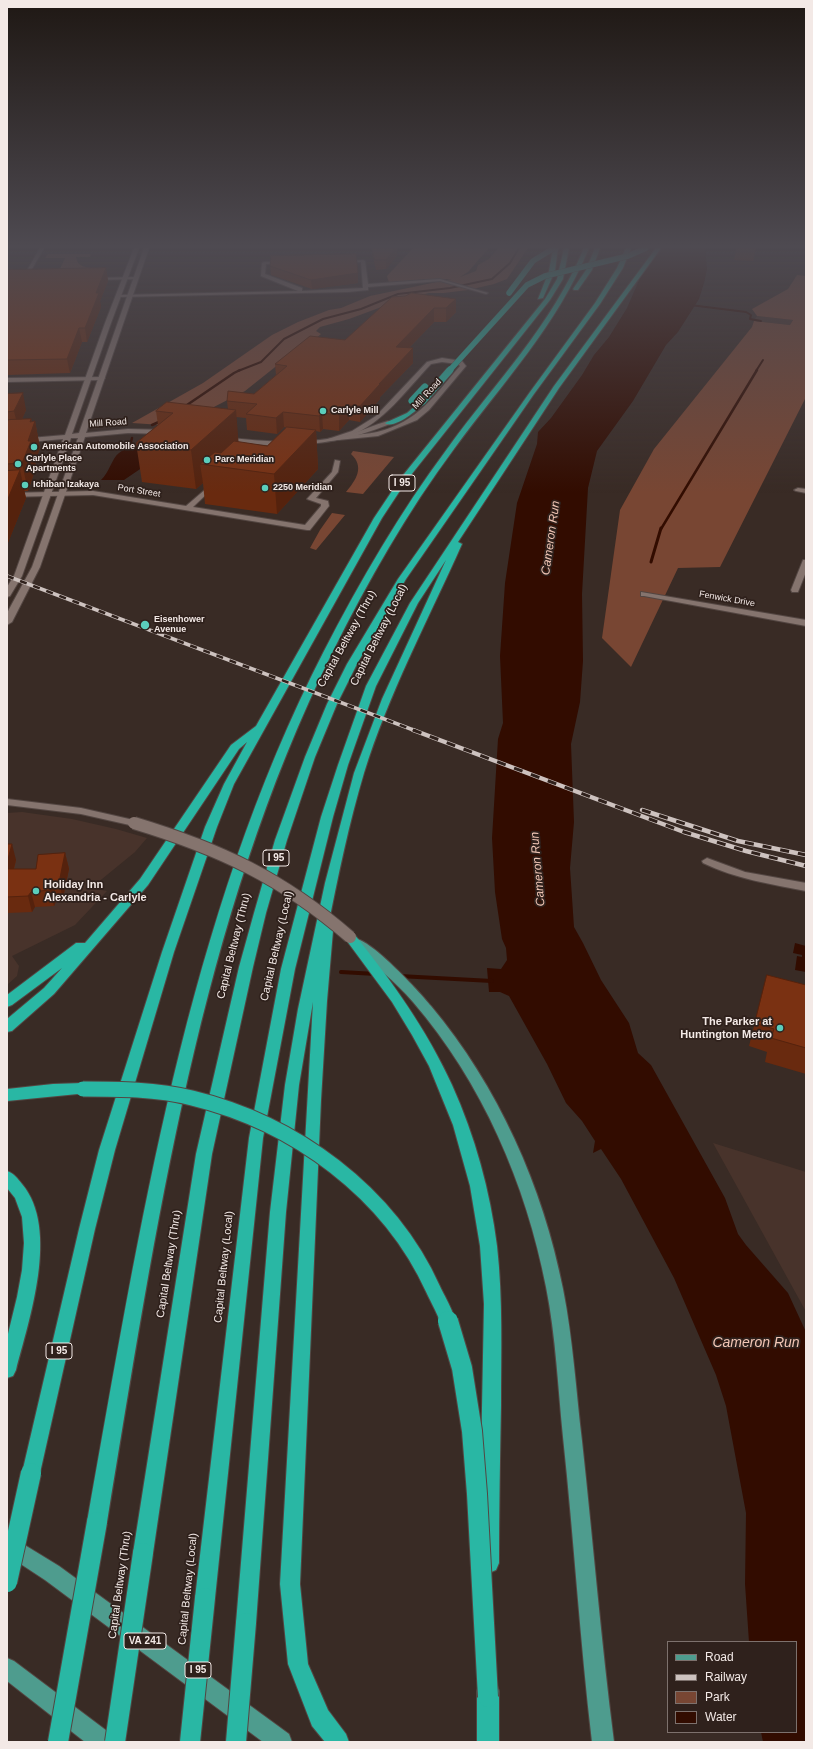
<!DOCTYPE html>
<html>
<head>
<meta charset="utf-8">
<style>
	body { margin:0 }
	#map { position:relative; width:813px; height:1749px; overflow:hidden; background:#392b25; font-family:Arial,sans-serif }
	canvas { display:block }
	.frame { position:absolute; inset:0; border:8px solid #f3e9e6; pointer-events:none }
	.legend { position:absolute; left:667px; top:1641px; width:130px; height:92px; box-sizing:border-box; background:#2f211c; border:1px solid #7d716d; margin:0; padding:5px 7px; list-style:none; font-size:12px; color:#f3e9e6 }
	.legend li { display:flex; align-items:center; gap:8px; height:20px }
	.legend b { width:20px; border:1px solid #7d716d }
</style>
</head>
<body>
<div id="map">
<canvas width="813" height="1749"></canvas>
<div class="frame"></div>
<ul class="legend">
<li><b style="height:5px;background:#4e9c8e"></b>Road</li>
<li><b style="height:5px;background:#cdc2bf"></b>Railway</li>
<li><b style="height:11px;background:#784633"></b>Park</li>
<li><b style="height:11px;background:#320c00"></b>Water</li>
</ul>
</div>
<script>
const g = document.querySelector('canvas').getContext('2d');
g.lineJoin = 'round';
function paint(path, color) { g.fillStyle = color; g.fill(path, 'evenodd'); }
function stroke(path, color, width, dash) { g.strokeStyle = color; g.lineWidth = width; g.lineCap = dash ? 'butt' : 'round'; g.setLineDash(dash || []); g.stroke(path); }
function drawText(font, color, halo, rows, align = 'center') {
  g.font = font + ' Arial,sans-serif'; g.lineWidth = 3.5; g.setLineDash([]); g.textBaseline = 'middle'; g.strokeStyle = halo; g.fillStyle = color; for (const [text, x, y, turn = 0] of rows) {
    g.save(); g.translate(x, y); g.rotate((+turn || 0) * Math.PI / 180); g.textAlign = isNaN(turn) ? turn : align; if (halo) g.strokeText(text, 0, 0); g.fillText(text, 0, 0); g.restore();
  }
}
paint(new Path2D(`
	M757 316 793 320 790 325 754 321Z
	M22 812 72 819 116 829 147 838 135 852 91 888 107 891 75 925 12 956 19 966 17 976 7 985V813Z
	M713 1143 806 1172V1312L804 1308Z`), '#48332b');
paint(new Path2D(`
	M413 248H489L468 272 460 277 476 271 478 265 489 259 498 248H528L507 279 494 284 468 290 444 293H429L395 302 349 319 320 327 316 331 321 334 314 340 299 348 245 391 210 409 162 425 132 423 203 383 272 335 298 322 329 310 341 308 370 296 451 279H426L389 283 387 276Z
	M48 254H91L90 257H76C78 269 89 267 98 269L59 271 65 258H45Z
	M797 275 806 276V397L720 567 678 568 631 667 602 638 620 510 654 449 752 327 754 321 790 325 793 320 757 316 752 309 788 289Z
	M353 451 394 457 363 494 346 492C356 480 365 467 351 454Z
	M332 513 345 515 316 550 310 548 320 530Z`), '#784633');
paint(new Path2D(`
	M653 248H705L707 269 704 283 699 299 678 332 666 345 633 401 597 451 588 488 582 594 583 661 580 702 571 744 574 822 570 868 574 927 583 943 601 980 629 1023 638 1053 651 1065 725 1198 738 1234 746 1245 788 1293 806 1332V1742H763L761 1732H796V1642H749L745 1584 746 1513 726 1406 716 1375 674 1278 621 1179 601 1149 593 1153 595 1141 582 1121 566 1103 547 1064 509 996 500 992H489L487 968 501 969 507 960 506 948 502 939 495 892 492 838 498 739 503 723 500 656 505 583 517 503 537 444 538 432 551 418 582 375 594 355 609 337 627 308Z
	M143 446 149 463 124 480H101C109 473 112 458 119 453 125 448 135 448 143 446Z
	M795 943 806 946V972L795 970 797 956 802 957V955L793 953Z`), '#320c00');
stroke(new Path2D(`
	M690 305 746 312 751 315 750 319 761 321
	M238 371 261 362 284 339 323 319 361 309 398 294 450 288 492 279 510 263 519 248
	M756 371 763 360`), '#320c00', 2);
stroke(new Path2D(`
	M184 407 234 373 240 370
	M152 425 161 421
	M132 438 131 442 133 448
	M661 529 757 370`), '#320c00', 2.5);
stroke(new Path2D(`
	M651 562 661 528`), '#320c00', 3);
stroke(new Path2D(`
	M341 972 376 974
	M399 976 492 981`), '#320c00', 4);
const street = new Path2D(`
	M40 248H44L25 281H21Z
	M363 260 365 261 368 284 440 279 488 293 486 294 440 281 368 287V290L348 292 118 297 116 296 118 295 298 291 261 276 262 263 264 262H287L285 264H266L265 274 302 288V291L363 288 361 262 342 263 340 262Z
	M136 277 138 279 94 280 92 279 94 278Z
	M442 358 462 361 466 366 429 410 417 420 378 436 328 441V439L352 431 376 416 427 362ZM442 362 458 364 460 366C434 396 418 422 377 432 368 434 359 434 349 436 383 424 407 389 431 364Z
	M104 377 105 378 102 380 7 382V378Z
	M335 460 340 461 338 472 316 498 328 501 329 506 310 530H307L93 495 7 497V493L93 491 186 506 214 482 216 483V485L193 507 305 525 321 506V504L307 499 332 472Z
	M798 488 806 489V493L796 491 794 490Z
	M803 560H806V572L798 592H792L791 590Z
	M641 592 806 620V626L644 596H641Z
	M707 858 745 872 806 883V891C771 884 736 879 703 863L702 861Z`);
const secondary = new Path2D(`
	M134 248H139L111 323 72 434 79 433 144 248H149L86 433 128 429 167 430 170 432 167 434 128 433 85 437 40 567 12 622 7 625V613L32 567 78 438H71L22 576 10 596 7 597V587L14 576 63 439 7 444V440L65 435 105 323Z
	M388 421 390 422V424C334 447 283 449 223 441L219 439 223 437C264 442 307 445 348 435 361 431 374 425 388 421Z
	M7 799 81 808 138 821 140 823 138 825 134 826 81 814 7 805Z`);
const primary = new Path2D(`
	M357 939C374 943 419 991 431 1006 498 1086 543 1187 563 1289 573 1339 576 1391 582 1441 593 1541 601 1642 614 1742H592C580 1641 574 1539 563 1437 558 1388 556 1337 546 1287 526 1184 482 1082 413 1002 395 981 373 964 352 946L351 943 352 940Z
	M10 1536 59 1566 289 1734 292 1742H263L45 1580 7 1555V1537Z
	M7 1658 14 1661 111 1734 114 1742H85L7 1681Z`);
const highway = new Path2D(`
	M553 248H558L555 271 543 298 538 299 549 271Z
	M564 248H569L563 279 550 300 407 480 382 518 234 784 217 827 174 952 115 1150 95 1229 40 1473 38 1480 31 1482 24 1480 22 1473 79 1229 99 1150 162 952 205 827 224 784 247 742 239 749 148 885 54 994 12 1031 7 1032V1019L44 988 62 968 12 1005 7 1007V995L76 943H85L140 879 231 745 256 726 374 518 400 479 545 299 557 279Z
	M584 248H589C557 326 503 382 454 449 407 512 368 581 333 651 199 920 156 1229 107 1522L104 1529 97 1532 90 1529 87 1522C140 1228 186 919 324 651 360 581 400 512 447 449 497 380 550 328 584 248Z
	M595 248H600L592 270 578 290H574L573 289 586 270Z
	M626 248H631L623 268 600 304 534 394 406 579 357 664 337 704 315 757 287 840 266 913 253 967 212 1154 153 1553 150 1560 143 1563 136 1560 133 1553 196 1154 239 967 254 913 275 840 305 757 327 704 347 664 398 579 530 392 595 303 617 268Z
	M656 248H661L559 388 458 542 462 544C429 618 388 695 364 773 349 823 338 876 328 927L331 928 333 931 327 1001 321 1100 300 1584 308 1664 328 1710 346 1734 349 1742H325L312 1726 288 1664 280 1584 313 1002 299 1085 286 1212 256 1623 253 1630 246 1633 239 1630 236 1623 270 1212 285 1085 298 1009 325 883 354 773 382 699 446 560 418 603 376 686 348 765 333 817 295 969 263 1138 215 1598 212 1605 205 1608 198 1605 195 1598 249 1138 281 969 321 817 338 765 366 686 410 603 554 386Z
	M422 400 425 402C419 409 394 430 385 423L407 413Z
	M350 933 354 934C392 981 427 1030 452 1085 475 1136 490 1191 497 1246 503 1299 501 1353 501 1406 500 1458 499 1511 499 1563L496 1570 489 1573 482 1570 479 1563 484 1304 480 1246 470 1186 453 1125 429 1066 412 1035 392 1002 344 937 346 934Z
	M83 1083 88 1085 90 1089 88 1093 7 1101V1089L53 1084Z
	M7 1171C14 1173 18 1179 22 1184 60 1229 29 1320 16 1370L13 1376 7 1378V1338L17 1297 22 1270 24 1243 22 1217 15 1198 7 1188Z
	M488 1680 496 1683 499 1691V1742H477V1691L480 1683Z`);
stroke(street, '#534642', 2);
stroke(secondary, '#534642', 2);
stroke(primary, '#534642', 2);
stroke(highway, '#534642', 2);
paint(street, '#85746e');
paint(secondary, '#85746e');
paint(primary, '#4e9c8e');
paint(highway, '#29b7a4');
const railFar1 = new Path2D(`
	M7 576 416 731`);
const rail = new Path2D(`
	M413 730 684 832 746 851 806 866
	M642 810 738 841 806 855`);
stroke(railFar1, '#cdc2bf', 3.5);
stroke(rail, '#cdc2bf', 4.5);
stroke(railFar1, '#2f211c', 2.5, [7]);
stroke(rail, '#2f211c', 3, [9]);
const secondaryBridge = new Path2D(`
	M134 823C220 849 282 878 350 937`);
const highwayBridgeFar3 = new Path2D(`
	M509 293 533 261 554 248
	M449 371 527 285 545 276 628 256 646 248`);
const highwayBridgeFar2 = new Path2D(`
	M412 401 425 387
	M422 402 450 370`);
const highwayBridgeFar1 = new Path2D(`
	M83 1089C119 1089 156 1089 192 1098 295 1123 389 1192 433 1289 438 1300 445 1311 448 1322`);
const highwayBridge = new Path2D(`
	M448 1321 462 1368 472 1431 477 1494 488 1697
	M7 1582 31 1473
	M58 1742 97 1522
	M115 1742 143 1553
	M190 1742 205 1598
	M236 1742 246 1623`);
stroke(secondaryBridge, '#534642', 14, []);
stroke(highwayBridgeFar3, '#534642', 6, []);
stroke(highwayBridgeFar2, '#534642', 8, []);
stroke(highwayBridgeFar1, '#534642', 17, []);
stroke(highwayBridge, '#534642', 22, []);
stroke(secondaryBridge, '#85746e', 12);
stroke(highwayBridgeFar3, '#29b7a4', 5.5);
stroke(highwayBridgeFar2, '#29b7a4', 7);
stroke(highwayBridgeFar1, '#29b7a4', 15);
stroke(highwayBridge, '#29b7a4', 20);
paint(new Path2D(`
	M372 248H397V256L386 269 376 270 372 253Z
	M736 248H756L753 261 734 260Z
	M270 266 358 283 312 289 271 275Z
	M106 268 108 281 100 301 101 307 87 342H82L70 373 7 375V270Z
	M412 293 456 312 446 322H434L409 348 413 363 380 397V399L360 422 349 420 339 431 323 429 320 432 316 431 318 469 277 514 205 504 203 483 196 489 142 482 136 443 158 425 156 411 228 409 227 401 254 394 276 375 275 364 345 340 405 296ZM236 417 246 418 247 430 277 434 284 427 287 428 267 446 238 442Z
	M7 394 26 410 22 419H31L32 422 35 421 40 448 35 462 36 467 28 491H24L26 498 7 545Z
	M7 844 16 860 14 869H36L65 853 69 869 63 898 57 899 54 906 35 907 32 912 7 913Z
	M767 975 806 985V1074L765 1062 767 1052 749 1046Z`), '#692a0f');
paint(new Path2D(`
	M396 248H397V256L386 269V260Z
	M106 268 108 281 100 301 101 307 87 342 85 328 96 293Z
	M358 273V283L312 289 311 280Z
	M456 299V312L446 322V308Z
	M434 308V322L396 361V347Z
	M79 328 82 342 70 373 67 359Z
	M413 348V363L380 397V399L360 422V406L379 384Z
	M23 393 26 410 18 428 14 411Z
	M348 405 349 420 339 431V415Z
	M236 410 239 448 200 464 203 483 196 489 191 450Z
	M283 412 284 427 277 434 276 418Z
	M322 413 323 429 320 432 319 416Z
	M31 419 33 427 35 421 40 448 35 462 36 467 28 491 22 463 28 441 30 422Z
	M316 430 318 469 277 514 274 474Z
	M20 470 26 498 7 545V501Z
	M12 844 16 860 10 884 7 874V863Z
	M65 853 69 869 63 898 59 883Z
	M53 883 57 899 54 906 50 890Z
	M31 892 35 907 32 912 28 896Z`), '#55220d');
const building = new Path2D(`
	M372 248H396L386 260H375Z
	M356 254 358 273 311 280 270 266 271 256Z
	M106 268 96 293H99L85 328H79L67 359 7 360V270Z
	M412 293 456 299 446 308H434L396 347 413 348 379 384H380L360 406 348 405 339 415 322 413 319 416 283 412 276 418 246 414 257 404 227 401 228 391 254 394 287 366 275 364 310 336 345 340 392 297 405 296Z
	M23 393 14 411 7 412V394Z
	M167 402 236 410 191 450 136 443 173 413 156 411Z
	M31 419 30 422 35 421 28 441H31L22 463 7 464V423L8 420Z
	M287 427 316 430 274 474 200 464 215 452 221 453 234 441 267 446Z
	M20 470 7 501V471Z
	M7 844H12L7 863Z
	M65 853 59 883H53L50 890 31 892 28 896 7 897V869H36L38 855Z
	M767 975 806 985V1048L771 1038 774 1029 755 1023Z`);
paint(building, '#7a3112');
stroke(building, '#55220d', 1);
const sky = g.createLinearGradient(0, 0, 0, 493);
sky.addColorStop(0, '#1f1814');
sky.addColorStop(0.5, '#4e4a51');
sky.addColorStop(1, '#4e4a5100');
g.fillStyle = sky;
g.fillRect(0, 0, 813, 493);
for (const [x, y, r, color] of [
	[323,411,4,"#5bcebc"],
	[34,447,4,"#5bcebc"],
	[207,460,4,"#5bcebc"],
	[18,464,4,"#5bcebc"],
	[25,485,4,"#5bcebc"],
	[265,488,4,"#5bcebc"],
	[145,625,5,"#5bcebc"],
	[36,891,4,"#5bcebc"],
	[780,1028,4,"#5bcebc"]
]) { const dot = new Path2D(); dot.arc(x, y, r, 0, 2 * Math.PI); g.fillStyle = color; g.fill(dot); stroke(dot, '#2f211c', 1.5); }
drawText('9px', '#f3e9e6', '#2f211c', [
	["Mill Road",427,394,-47],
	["Mill Road",108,423,-4],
	["Port Street",139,491,9],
	["Fenwick Drive",727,599,10]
]);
drawText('bold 9px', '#f3e9e6', '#2f211c', [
	["Carlyle Mill",331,411],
	["American Automobile Association",42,447],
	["Carlyle Place",26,459],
	["Apartments",26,469],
	["Parc Meridian",215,460],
	["Ichiban Izakaya",33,485],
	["2250 Meridian",273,488],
	["Eisenhower",154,620],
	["Avenue",154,630]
], 'left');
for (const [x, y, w] of [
	[402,483,26],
	[276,858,26],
	[59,1351,26],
	[145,1641,42],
	[198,1670,26]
]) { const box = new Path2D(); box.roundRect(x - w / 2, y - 8, w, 16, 3); g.fillStyle = '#2f211c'; g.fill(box); stroke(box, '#f3e9e6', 1); }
drawText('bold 10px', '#f3e9e6', null, [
	["I 95",402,483],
	["I 95",276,858],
	["I 95",59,1351],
	["VA 241",145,1641],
	["I 95",198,1670]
]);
drawText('11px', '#f3e9e6', '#2f211c', [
	["Capital Beltway (Local)",379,635,-63],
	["Capital Beltway (Thru)",347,639,-61],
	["Capital Beltway (Thru)",234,946,-76],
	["Capital Beltway (Local)",277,946,-77],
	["Capital Beltway (Thru)",169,1264,-81],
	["Capital Beltway (Local)",224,1267,-84],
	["Capital Beltway (Thru)",120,1585,-82],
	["Capital Beltway (Local)",188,1589,-84]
]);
drawText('bold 11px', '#f3e9e6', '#2f211c', [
	["Holiday Inn",44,885],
	["Alexandria - Carlyle",44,898],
	["The Parker at",772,1022,"right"],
	["Huntington Metro",772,1035,"right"]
], 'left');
drawText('italic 12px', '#f2c6b5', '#2f211c', [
	["Cameron Run",551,538,-82],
	["Cameron Run",538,869,-95]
]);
drawText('italic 14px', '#f2c6b5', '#2f211c', [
	["Cameron Run",756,1343]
]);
</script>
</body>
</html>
